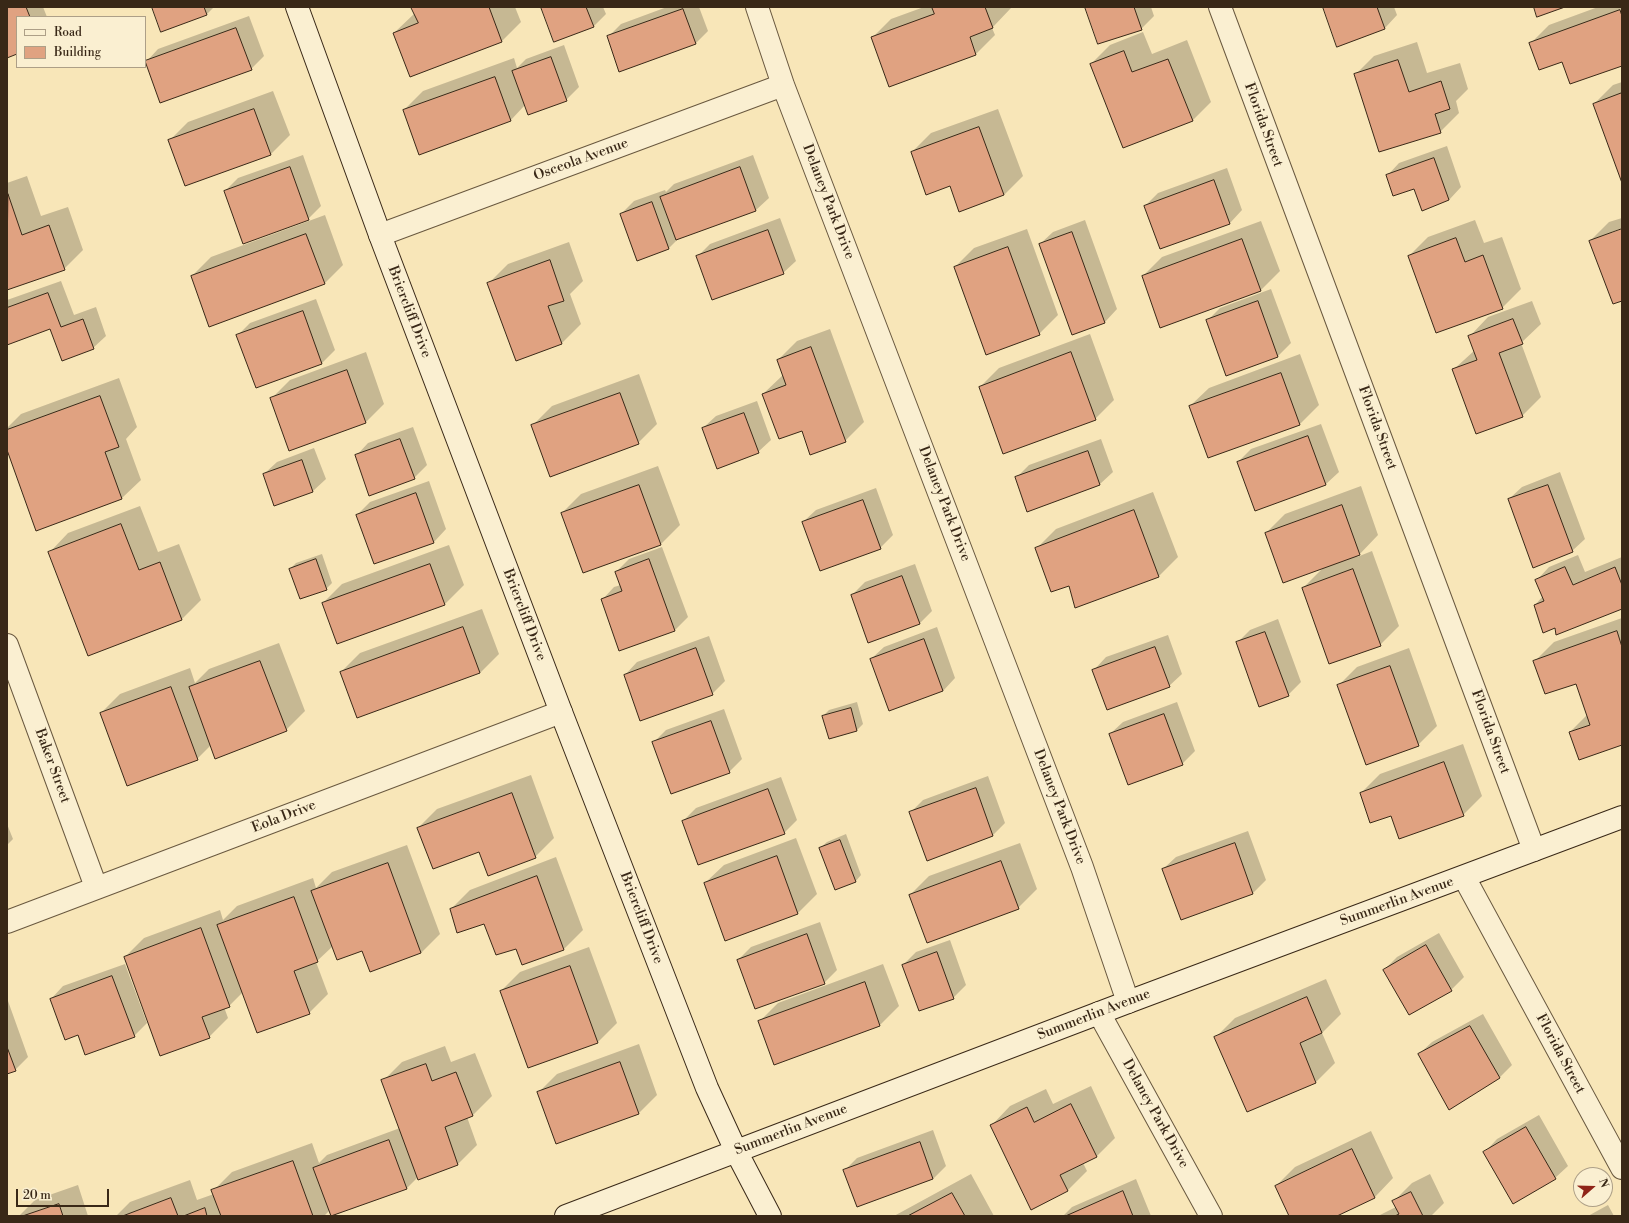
<!DOCTYPE html>
<html>
<head>
<meta charset="utf-8">
<style>
	body { margin:0 }
	#map { position:relative; width:1629px; height:1223px; overflow:hidden; background:#f8e6b8; font-family:"Libre Bodoni",serif }
	canvas { display:block }
	.frame { position:absolute; inset:0; border:8px solid #392817; pointer-events:none }
	.legend { position:absolute; left:16px; top:16px; width:130px; height:52px; box-sizing:border-box; background:#faefd1; border:1px solid #ad9f87; margin:0; padding:5px 7px; list-style:none; font-size:12px; color:#392817 }
	.legend li { display:flex; align-items:center; gap:8px; height:20px }
	.legend b { width:20px; border:1px solid #ad9f87 }
	.north { position:absolute; left:1573px; top:1167px; width:40px; height:40px; box-sizing:border-box; background:#faefd1; border:1px solid #ad9f87; border-radius:50%; rotate:70deg; font-size:11px; font-weight:700; line-height:16px; text-align:center; color:#392817 }
	.north::after { content:''; display:block; margin:auto; width:14px; height:18px; background:#8f2418; clip-path:polygon(50% 0,100% 100%,50% 72%,0 100%) }
	.scale { position:absolute; left:16px; top:1189px; width:93px; height:18px; box-sizing:border-box; border:2px solid #392817; border-top:0; padding-left:5px; font-size:12px; line-height:14px; white-space:nowrap; color:#392817; -webkit-text-stroke:3px #faefd1; paint-order:stroke }
</style>
</head>
<body>
<div id="map">
<canvas width="1629" height="1223"></canvas>
<div class="frame"></div>
<ul class="legend">
<li><b style="height:5px;background:#faefd1"></b>Road</li>
<li><b style="height:11px;background:#e0a281"></b>Building</li>
</ul>
<div class="north">N</div>
<div class="scale">20 m</div>
</div>
<script>
const g = document.querySelector('canvas').getContext('2d');
g.lineJoin = 'round';
function paint(path, color) { g.fillStyle = color; g.fill(path, 'evenodd'); }
function stroke(path, color, width, dash) { g.strokeStyle = color; g.lineWidth = width; g.lineCap = dash ? 'butt' : 'round'; g.setLineDash(dash || []); g.stroke(path); }
function drawText(font, color, halo, rows, align = 'center') {
  g.font = font + ' "Libre Bodoni",serif'; g.lineWidth = 4; g.setLineDash([]); g.textBaseline = 'middle'; g.strokeStyle = halo; g.fillStyle = color; for (const [text, x, y, turn = 0] of rows) {
    g.save(); g.translate(x, y); g.rotate((+turn || 0) * Math.PI / 180); g.textAlign = isNaN(turn) ? turn : align; if (halo) g.strokeText(text, 0, 0); g.fillText(text, 0, 0); g.restore();
  }
}
paint(new Path2D(`
	M7 7H43L47 17H17V53L7 57Z
	M153 7H214L207 14Z
	M412 7H515L521 22 502 41 410 76 394 33 415 13Z
	M542 7H603L606 14 593 27Z
	M667 7H699L708 31 695 44 608 37 621 24Z
	M924 7H1011V8L992 28 995 35 976 54 872 38 891 19Z
	M1086 7H1151L1154 16 1141 29Z
	M1324 7H1394L1397 15 1385 28Z
	M1598 7H1622V64L1563 60 1530 44 1549 25Z
	M249 16 264 56 251 69 146 62 158 49Z
	M1143 32 1152 54 1187 40 1211 102 1192 121 1091 64 1110 45Z
	M1417 42 1427 73 1460 63 1468 89 1456 101 1459 113 1440 132 1355 75 1374 56Z
	M564 45 579 87 566 100 525 105 510 121 404 110 423 91 514 58 517 68 526 59Z
	M1622 82V180L1594 104 1613 85Z
	M273 91 290 135 271 154 169 141 188 122Z
	M998 109 1023 176 1004 195 951 185 912 152 931 133Z
	M1447 146 1461 187 1449 200 1387 176 1399 163Z
	M303 155 321 206 308 219 225 191 238 178Z
	M753 155 769 198 756 210 679 238 669 248 621 214 634 201 665 190 666 192 674 184Z
	M1227 168 1242 210 1230 223 1145 206 1158 193Z
	M27 176 41 216 68 207 83 250 64 269 7 289V183Z
	M325 215 343 265 324 284 192 276 211 257Z
	M780 218 796 261 783 273 697 257 710 244Z
	M1622 218V228L1612 232V234L1622 230V300L1590 241 1609 222Z
	M1085 220 1117 309 1105 322 1040 244 1053 232Z
	M1475 220 1484 243 1502 237 1521 289 1502 308 1409 256 1428 237Z
	M1261 221 1280 271 1261 290 1143 276 1162 257Z
	M1027 229 1058 315 1039 334 955 267 974 248Z
	M569 242 583 281 570 294 581 324 562 343 489 283 508 264Z
	M61 281 74 315 96 307 106 336 93 348 51 328 7 344V300Z
	M1271 289 1291 343 1278 356 1226 374 1207 321 1220 308Z
	M316 299 335 350 322 363 256 387 238 335 250 323Z
	M1532 301 1541 324 1521 343 1541 397 1522 416 1453 370 1475 350 1470 336 1488 317Z
	M830 329 864 422 845 441 802 430 763 394 783 375 778 360 797 341Z
	M1090 334 1114 400 1095 419 980 387 999 368Z
	M366 352 384 404 366 422 271 399 290 380Z
	M1300 354 1319 405 1300 424 1209 457 1190 406 1209 388Z
	M639 374 657 424 638 443 533 425 552 406Z
	M119 378 137 427 126 439 141 480 122 498 37 529 7 447V428L21 414Z
	M757 401 771 440 758 452 703 428 716 416Z
	M1321 424 1339 472 1326 484 1256 510 1238 462 1251 449Z
	M413 427 427 465 414 478 356 456 368 443Z
	M1101 439 1113 472 1100 484 1016 478 1029 465Z
	M314 448 326 479 313 491 275 505 264 474 277 462Z
	M658 466 680 525 661 544 562 513 581 494Z
	M1560 472 1585 539 1572 551 1509 499 1522 487Z
	M429 481 446 529 434 542 375 563 357 515 370 502Z
	M1361 486 1378 535 1357 557 1372 551 1399 626 1380 645 1303 588 1324 567 1266 533 1285 514Z
	M876 488 893 535 880 548 803 522 816 510Z
	M1153 492 1178 557 1159 576 1070 584 1037 548 1056 529Z
	M140 506 158 552 179 544 201 600 182 619 88 655 50 552 68 533Z
	M449 545 464 585 445 604 338 643 323 603 342 584Z
	M662 547 688 617 675 630 620 650 602 600 614 587 621 585 616 572 629 559Z
	M322 554 332 583 326 589 290 569 296 563Z
	M1578 555 1585 572 1622 557V608L1556 627 1535 605 1543 596 1537 580 1549 567Z
	M915 564 932 611 919 624 852 595 865 582Z
	M482 609 499 654 480 673 341 672 360 653Z
	M1622 618V744L1570 732 1587 715 1576 682 1535 661 1554 642Z
	M1278 619 1301 682 1288 695 1237 643 1250 630Z
	M937 627 955 678 943 691 871 659 884 647Z
	M1168 635 1182 674 1169 686 1094 670 1106 657Z
	M709 636 725 681 712 694 625 675 637 662Z
	M279 643 305 711 286 730 211 745 197 759 101 713 120 694 190 668 195 683 209 669Z
	M1409 648 1437 726 1418 745 1338 686 1357 667Z
	M857 702 863 724 857 730 830 738 823 716 829 710Z
	M1177 702 1195 751 1182 764 1110 734 1123 722Z
	M724 709 742 759 729 772 654 742 666 730Z
	M1463 744 1482 796 1463 815 1392 814 1361 793 1380 774Z
	M531 775 554 838 535 857 480 851 418 828 437 809Z
	M988 776 1005 823 993 835 910 813 923 800Z
	M781 777 797 820 784 833 683 821 696 808Z
	M7 824 13 839 7 845Z
	M1248 831 1266 880 1253 893 1181 919 1163 869 1176 857Z
	M846 834 861 875 855 882 820 848 827 842Z
	M796 838 817 894 798 913 725 940 705 883 724 865Z
	M1020 843 1037 889 1018 908 910 895 929 876Z
	M407 845 440 934 421 953 333 946 316 962 328 994 309 1013 243 992 229 1006 224 1007 228 1018 209 1037 125 957 144 938 220 910 223 920 237 906 313 878 316 888 332 872Z
	M556 857 583 930 564 949 522 964 517 948 484 923 451 909 470 890Z
	M820 922 837 970 824 983 738 960 751 947Z
	M1439 933 1464 977 1451 990 1384 970 1397 957Z
	M950 940 966 985 953 998 903 965 916 952Z
	M589 947 617 1023 598 1042 501 991 520 972Z
	M125 964 147 1023 134 1036 79 1034 51 999 63 986Z
	M883 964 899 1006 880 1025 774 1064 759 1022 778 1003Z
	M1326 979 1341 1014 1322 1033 1335 1063 1316 1082 1216 1037 1235 1018Z
	M8 1001 28 1057 15 1070 7 1073Z
	M1483 1014 1512 1065 1500 1077 1419 1054 1432 1042Z
	M639 1044 657 1095 638 1114 538 1093 557 1074Z
	M445 1046 451 1062 475 1053 492 1096 473 1115 467 1117 477 1145 458 1164 419 1179 418 1177 407 1188 330 1210 324 1216H116L130 1202 190 1180 197 1200 214 1194 213 1191 232 1172 312 1143 319 1163 327 1155 400 1128 383 1081 402 1062Z
	M1091 1086 1115 1138 1096 1157 1083 1163 1087 1171 1068 1190 1031 1208 992 1125 1010 1106 1046 1089 1053 1104Z
	M1539 1115 1568 1166 1555 1178 1485 1152 1497 1139Z
	M933 1130 946 1166 933 1179 857 1206 844 1171 857 1158Z
	M1371 1131 1393 1178 1375 1197 1335 1216H1290L1276 1186 1295 1167Z
	M971 1174 994 1216H894Z
	M1430 1174 1444 1203 1431 1216H1378L1396 1207 1394 1201 1412 1183Z
	M1136 1179 1151 1216H1063L1072 1207Z
	M78 1185 88 1216H19L35 1200Z
	M1608 1205 1614 1216H1588Z`), '#0003');
const building = new Path2D(`
	M7 7H26L30 17H17V54L7 58Z
	M152 7H204L207 15 161 32Z
	M411 7H489L502 42 410 77 393 33 418 23Z
	M541 7H586L594 27 554 42Z
	M932 7H985L993 28 970 37 976 55 889 87 871 37 934 14Z
	M1085 7H1134L1142 30 1098 44Z
	M1323 7H1377L1385 29 1337 47Z
	M1534 7H1565L1537 17Z
	M683 9 696 44 619 72 607 36Z
	M1620 10 1622 16V66L1570 84 1562 62 1539 70 1529 43Z
	M236 28 252 70 160 103 145 61Z
	M1124 51 1132 72 1168 59 1193 121 1123 148 1090 64Z
	M551 57 567 101 528 115 512 71Z
	M1398 60 1409 92 1441 81 1450 109 1435 114 1441 133 1379 152 1354 74Z
	M495 77 511 121 419 155 403 110Z
	M1622 93V183L1593 104Z
	M254 109 271 155 185 186 168 140Z
	M979 127 1004 195 959 212 950 186 926 195 911 152Z
	M1434 158 1449 200 1422 211 1414 189 1393 196 1386 175Z
	M290 167 309 220 243 244 224 191Z
	M740 167 756 211 676 240 660 197Z
	M1214 180 1230 224 1160 249 1144 206Z
	M8 194 22 235 49 225 65 270 7 290Z
	M652 202 669 249 637 261 620 214Z
	M1622 229V301L1613 304 1589 241Z
	M768 230 784 274 712 300 696 256Z
	M1072 232 1105 323 1072 335 1039 244Z
	M306 234 325 284 209 327 191 276Z
	M1456 238 1465 262 1483 255 1503 309 1436 333 1408 256Z
	M1242 239 1261 291 1160 328 1142 276Z
	M1008 247 1040 335 986 355 954 267Z
	M550 260 564 301 548 306 562 344 516 361 487 283Z
	M48 293 61 327 83 319 94 349 62 361 50 329 7 345V308Z
	M1258 301 1278 357 1226 376 1206 320Z
	M303 311 322 364 256 388 236 335Z
	M1513 319 1523 344 1499 353 1523 417 1476 434 1452 369 1477 360 1468 336Z
	M811 347 846 442 810 455 802 431 779 439 762 394 786 385 777 360Z
	M1071 352 1096 420 1003 454 979 387Z
	M347 370 366 423 289 451 270 398Z
	M1281 373 1300 425 1208 458 1189 406Z
	M620 393 639 444 550 477 531 425Z
	M100 396 119 447 105 452 122 499 36 531 7 450V430Z
	M744 413 759 453 717 469 702 428Z
	M1308 436 1326 485 1255 511 1237 462Z
	M400 439 415 479 369 496 355 455Z
	M1088 451 1100 485 1027 512 1015 477Z
	M302 460 313 492 274 506 263 474Z
	M639 485 661 545 583 573 561 513Z
	M1548 485 1573 552 1533 568 1508 499Z
	M416 493 434 543 374 564 356 515Z
	M863 500 881 549 820 571 802 522Z
	M1342 505 1360 555 1283 583 1265 533Z
	M1134 510 1159 577 1075 608 1069 586 1051 592 1035 548Z
	M121 524 139 570 160 562 182 620 88 656 48 552Z
	M316 559 327 590 300 599 289 569Z
	M649 559 675 631 619 651 601 599 622 591 615 572Z
	M430 564 445 605 337 644 322 603Z
	M1565 567 1573 585 1615 567 1622 585V609L1556 635 1555 628 1543 633 1534 605 1544 601 1535 580Z
	M1353 569 1381 646 1329 664 1302 588Z
	M902 576 920 624 868 643 851 595Z
	M463 627 480 673 357 718 340 672Z
	M1617 631 1622 647V745L1579 760 1569 732 1590 725 1576 684 1545 694 1533 661Z
	M1265 632 1289 696 1259 707 1236 642Z
	M924 639 943 691 889 711 870 659Z
	M1155 647 1170 687 1107 710 1092 670Z
	M696 648 713 695 640 721 624 675Z
	M260 661 287 731 215 759 189 687Z
	M1390 666 1419 746 1366 765 1337 685Z
	M171 687 198 760 127 786 100 713Z
	M851 708 857 731 829 739 822 716Z
	M1164 714 1183 765 1128 785 1109 734Z
	M711 721 730 773 671 794 652 742Z
	M1444 762 1464 816 1399 839 1391 816 1370 823 1360 793Z
	M976 788 993 836 927 861 909 812Z
	M768 789 785 834 698 865 682 821Z
	M512 793 536 858 488 876 479 852 433 869 417 828Z
	M840 840 856 882 835 890 819 848Z
	M1235 843 1253 894 1181 920 1162 869Z
	M777 856 798 914 725 941 704 883Z
	M1001 861 1019 909 927 943 909 895Z
	M388 863 421 953 370 972 362 951 337 960 311 891Z
	M537 876 564 950 522 965 516 949 496 955 484 924 457 933 450 909Z
	M294 897 318 962 294 971 310 1014 257 1033 217 925Z
	M201 928 230 1007 202 1017 210 1038 160 1056 124 957Z
	M807 934 825 984 755 1009 737 960Z
	M1426 945 1452 991 1409 1015 1383 970Z
	M937 952 954 999 919 1011 902 965Z
	M570 966 598 1043 528 1068 500 991Z
	M112 976 135 1037 85 1055 78 1035 65 1040 50 999Z
	M865 982 880 1026 774 1065 758 1021Z
	M1307 997 1322 1033 1300 1043 1316 1083 1247 1112 1214 1037Z
	M1470 1026 1500 1078 1449 1110 1418 1054Z
	M7 1047 16 1071 7 1074Z
	M620 1062 639 1114 556 1144 537 1092Z
	M426 1064 432 1081 456 1072 473 1116 445 1127 458 1165 418 1180 381 1080Z
	M1071 1104 1097 1157 1060 1175 1068 1191 1031 1210 990 1125 1027 1107 1034 1122Z
	M1526 1127 1556 1179 1513 1204 1483 1152Z
	M389 1140 407 1189 331 1216 313 1168Z
	M920 1142 933 1179 857 1207 843 1170Z
	M1352 1149 1375 1198 1337 1216H1289L1275 1186Z
	M293 1161 313 1216H221L211 1190Z
	M1123 1191 1133 1216H1066Z
	M1411 1192 1423 1216H1395L1399 1214 1392 1201Z
	M952 1193 965 1216H908Z
	M171 1198 178 1216H123Z
	M59 1204 63 1216H23Z
	M205 1208 207 1216H184Z`);
paint(building, '#e0a281');
stroke(building, '#392817', 1);
const street = new Path2D(`
	M757 7 783 85 1082 867 1128 1002
	M1220 7 1534 850
	M380 235 783 85
	M7 645 96 887
	M1464 877 1622 1168
	M7 922 561 712
	M1099 1013 1211 1216`);
const secondary = new Path2D(`
	M297 7 380 235 561 712 707 1088 736 1151 770 1216
	M566 1216 1128 1002 1622 817`);
stroke(street, '#69583f', 24);
stroke(secondary, '#392817', 24);
stroke(street, '#faefd1', 22);
stroke(secondary, '#faefd1', 22);
drawText('14px', '#392817', '#faefd1', [
	["Florida Street",1263,125,70],
	["Osceola Avenue",581,160,-20],
	["Delaney Park Drive",828,202,69],
	["Briercliff Drive",409,312,69],
	["Florida Street",1377,428,70],
	["Delaney Park Drive",944,504,69],
	["Briercliff Drive",524,615,69],
	["Florida Street",1490,732,70],
	["Baker Street",52,766,70],
	["Delaney Park Drive",1059,807,69],
	["Eola Drive",284,817,-21],
	["Summerlin Avenue",1397,902,-20],
	["Briercliff Drive",641,918,69],
	["Summerlin Avenue",1094,1015,-21],
	["Florida Street",1560,1054,62],
	["Delaney Park Drive",1155,1114,61],
	["Summerlin Avenue",791,1130,-21]
]);
</script>
</body>
</html>
